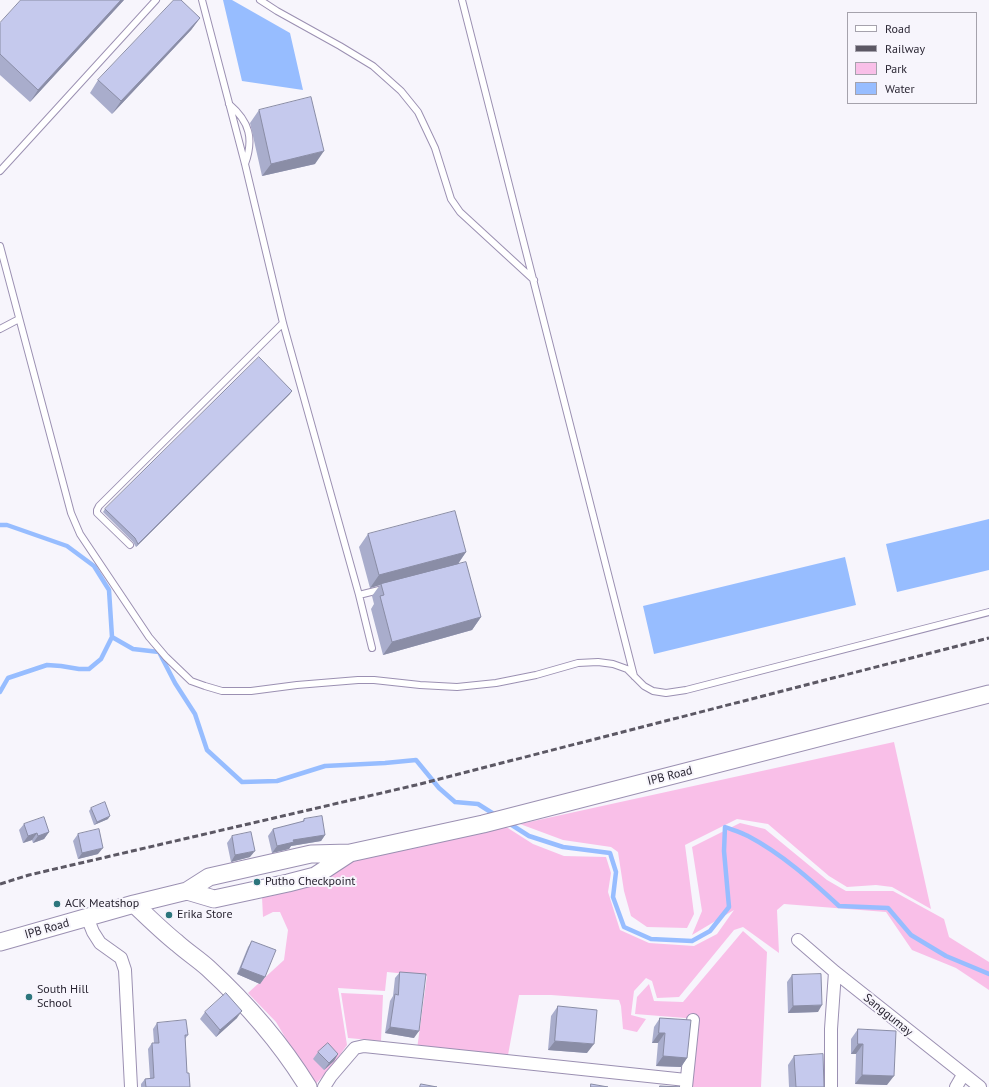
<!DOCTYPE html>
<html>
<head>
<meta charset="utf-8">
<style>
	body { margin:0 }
	#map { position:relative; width:989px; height:1087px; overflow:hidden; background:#f7f5fc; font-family:"PT Sans",sans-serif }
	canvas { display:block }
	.legend { position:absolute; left:847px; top:12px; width:130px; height:92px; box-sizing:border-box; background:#f7f5fc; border:1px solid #a5a2ac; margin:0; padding:5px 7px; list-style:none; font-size:12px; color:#2a2633 }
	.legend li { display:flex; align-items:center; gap:8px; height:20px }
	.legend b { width:20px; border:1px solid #a5a2ac }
</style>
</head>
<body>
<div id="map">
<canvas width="989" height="1087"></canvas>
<ul class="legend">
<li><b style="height:5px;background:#fff"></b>Road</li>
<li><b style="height:5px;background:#5c5864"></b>Railway</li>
<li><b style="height:11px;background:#f9bfe8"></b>Park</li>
<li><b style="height:11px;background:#97bdff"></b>Water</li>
</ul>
</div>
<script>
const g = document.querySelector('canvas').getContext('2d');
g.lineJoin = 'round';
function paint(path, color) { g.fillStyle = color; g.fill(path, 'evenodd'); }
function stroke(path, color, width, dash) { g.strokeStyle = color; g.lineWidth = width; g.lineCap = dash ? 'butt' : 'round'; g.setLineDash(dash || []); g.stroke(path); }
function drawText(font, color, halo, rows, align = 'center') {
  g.font = font + ' "PT Sans",sans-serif'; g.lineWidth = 4; g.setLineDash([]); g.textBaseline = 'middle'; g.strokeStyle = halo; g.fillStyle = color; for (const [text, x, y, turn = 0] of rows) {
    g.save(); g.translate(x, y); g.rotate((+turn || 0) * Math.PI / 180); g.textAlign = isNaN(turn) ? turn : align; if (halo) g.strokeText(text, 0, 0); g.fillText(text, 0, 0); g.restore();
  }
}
paint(new Path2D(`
	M894 742 931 909 892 887 876 885 847 887 829 876 768 824 737 819 685 845 694 914 687 928 647 927 631 916 624 891 618 852 611 847 563 840 520 824Z
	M500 823 533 844 564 856 606 857 611 873 608 892 620 930 649 943 694 946 717 934 734 910 692 935 702 911 692 847 740 823 765 829 827 880 846 891H893L944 919 949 937 989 962V990L956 968 912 950 886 912 784 904 777 910 779 953 743 927 734 930 679 997 657 998 652 981 646 978 634 991 631 1015 646 1019 637 1032 623 1029 621 1006 619 1000 551 995H519L508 1055 417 1049 427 976 387 972 385 991 338 988 347 1045 332 1066 314 1086 276 1022 248 993 284 960 288 930 280 912H273L263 917 262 897 354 858Z
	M743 931 767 952 761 1087H692L698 1019 635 1014 637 997 649 984 654 1001 683 1002Z
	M341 993 383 995 381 1041 348 1038Z`), '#f9bfe8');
paint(new Path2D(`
	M223 0H232L290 33 303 90 242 81Z
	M989 519V570L897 592 886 544Z
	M845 557 856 605 654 654 643 606Z`), '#97bdff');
stroke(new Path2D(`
	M0 525H7L67 546 94 566 109 590 112 637 101 659 89 669H79L61 666 47 665 8 678 0 692
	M112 637 133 649 159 652 175 683 195 714 207 750 242 782 277 781 325 766 385 763 416 760 439 788 455 802 478 804 497 816
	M507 822 529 836 563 847 610 853 616 872 613 897 624 927 651 939 692 941 710 931 729 907 724 851 725 827C733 830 741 832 748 836 782 854 811 880 839 906L888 908 911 935 946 956 989 974`), '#97bdff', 4.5);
const lane = new Path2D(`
	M202 0 245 164 283 323 359 595 372 648
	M260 0 277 11 340 46 373 66 401 91 418 112 435 148 451 199 460 212 534 280
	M462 0 634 676
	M229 104C250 122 254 139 245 164
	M0 171 156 0
	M0 246 71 513 80 534 149 637 166 657 191 681 205 686 222 691H251L297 685 358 680H374L420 685 457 687 496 683 536 675 578 663 598 662 613 664 627 669 644 686 653 691 666 693 686 690 989 612
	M0 329 19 319
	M130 545 97 513V510L99 506 283 323
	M359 595 383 589`);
const street = new Path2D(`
	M87 917 93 932 100 943 121 958 125 970 131 1087
	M798 940 835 972 980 1087
	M324 1087 331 1076 355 1048 364 1046 686 1080
	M686 1087 693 1020
	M831 1087V1029L835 972
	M956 1087 963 1075`);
const secondary = new Path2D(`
	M187 891 214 899 288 883 315 876 350 853
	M134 904C148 917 162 931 177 943 187 952 198 959 208 968 246 1003 281 1043 308 1087
	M0 942 134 904 187 891 209 877 311 854 350 853 483 824 989 694`);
stroke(lane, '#9b90b2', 8);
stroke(street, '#9b90b2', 14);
stroke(secondary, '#9b90b2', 19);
stroke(lane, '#fff', 6);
stroke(street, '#fff', 12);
stroke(secondary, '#fff', 17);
stroke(new Path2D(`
	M0 884 29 875 416 785 989 638`), '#5c5864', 3, [6, 3]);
paint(new Path2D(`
	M124 0 30 102 0 75V23Z
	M200 18 191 30 112 114 90 93 98 80Z
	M259 110 315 164 262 176 250 123Z
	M290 394 136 547 133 542 103 512 105 509Z
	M368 534 466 552 458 564 481 617 472 630 383 655 371 609 374 604 372 596 380 585 370 588 359 547Z
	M91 808 108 819 94 825 89 811Z
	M304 819 325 835 321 841 291 846 289 849 272 853 268 836 273 829 302 822Z
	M24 824 49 832 44 839 33 843 32 840 23 843 19 830Z
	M78 834 98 854 78 859 73 841Z
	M232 836 250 857 231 862 227 843Z
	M252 941 265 977 260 984 237 974 248 947Z
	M400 972 414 1038 385 1033 390 1001 393 996 395 978Z
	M792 975 818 1012 788 1013 787 982Z
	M558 1006 587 1053 548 1050 551 1016Z
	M205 1012 237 1018 216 1037 200 1019Z
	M660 1018 687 1058 681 1067 656 1066 658 1043H652L654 1027Z
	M157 1023 188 1035 185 1039 187 1073 190 1087H141V1084L145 1079 150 1078 148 1049 152 1043H154L153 1029Z
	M858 1029 887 1085 855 1084 856 1054H851V1039Z
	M318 1052 338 1054 334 1061 324 1070 313 1059Z
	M794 1056 824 1087H789L788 1065Z`), '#a9adcc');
paint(new Path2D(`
	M121 0H124L30 102 38 90Z
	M200 18 191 30 112 114 121 101Z
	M324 151 315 164 262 176 271 164Z
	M292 391 290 394 136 547 138 544Z
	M466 552 457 565 381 584 380 585 370 588 379 575Z
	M481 617 472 630 383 655 392 642Z
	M110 816 108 819 94 825 97 822Z
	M49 832 44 839 33 843 38 836Z
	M37 833 32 840 23 843 28 836Z
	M325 835 321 841 291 846 289 849 272 853 277 846 293 840Z
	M103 848 98 854 78 859 82 853Z
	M255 851 250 857 231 862 235 855Z
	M241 968 265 977 260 984 237 974Z
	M822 1005 818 1012 788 1013 793 1006Z
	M242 1011 237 1018 216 1037 220 1030Z
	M390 1027 419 1031 414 1038 385 1033Z
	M659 1033H665L658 1043H652Z
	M555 1041 594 1044 587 1053 548 1050Z
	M858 1044H863L856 1054H851Z
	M338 1054 334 1061 324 1070 329 1063Z
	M663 1056 687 1058 681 1067 656 1066Z
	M862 1075 894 1076 887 1085 855 1084Z`), '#8a8da6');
const building = new Path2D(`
	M21 0H121L38 90 0 54V23Z
	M174 0H181L200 18 121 101 98 80Z
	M311 97 324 151 271 164 259 110Z
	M259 357 292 391 138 544 135 538 105 509Z
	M455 511 466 552 379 575 368 534Z
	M466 562 481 617 392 642 380 596 384 595 381 584Z
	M105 802 110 816 97 822 91 808Z
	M322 816 325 835 293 840 294 842 277 846 273 829 304 821V819Z
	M44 817 49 832 38 836 37 833 28 836 24 824Z
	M99 829 103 848 82 853 78 834Z
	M251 832 255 851 235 855 232 836Z
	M252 941 276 950 265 977 241 968Z
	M400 972 426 974 419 1031 390 1027 395 994 398 995Z
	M821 974 822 1005 793 1006 792 975Z
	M226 993 242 1011 220 1030 205 1012Z
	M558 1006 597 1010 594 1044 555 1041Z
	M660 1018 691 1020 687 1058 663 1056 665 1033H659Z
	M186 1020 188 1035H185L187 1073H189L190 1087H146L145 1079 154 1078 152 1043H159L157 1023Z
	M858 1029 896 1031 894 1076 862 1075 863 1044H858Z
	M328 1043 338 1054 329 1063 318 1052Z
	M823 1054 824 1087H796L794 1056Z
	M421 1084 437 1087H420Z
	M591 1084 608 1087H591Z
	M660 1086 680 1087H660Z`);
paint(building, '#c5c9ed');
stroke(building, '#8a8da6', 1);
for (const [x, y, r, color] of [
	[257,882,4,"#2c757c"],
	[57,904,4,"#2c757c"],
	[169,915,4,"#2c757c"],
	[29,997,4,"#2c757c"]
]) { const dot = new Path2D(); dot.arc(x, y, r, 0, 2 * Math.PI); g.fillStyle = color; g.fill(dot); stroke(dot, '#f7f5fc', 1.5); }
drawText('12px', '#2a2633', '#f7f5fc', [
	["IPB Road",670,776,-14],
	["IPB Road",47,929,-16],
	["Sanggumay",888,1015,39]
]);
drawText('12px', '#2a2633', '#f7f5fc', [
	["Putho Checkpoint",265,882],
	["ACK Meatshop",65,904],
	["Erika Store",177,915],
	["South Hill",37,990],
	["School",37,1004]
], 'left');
</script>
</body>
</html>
